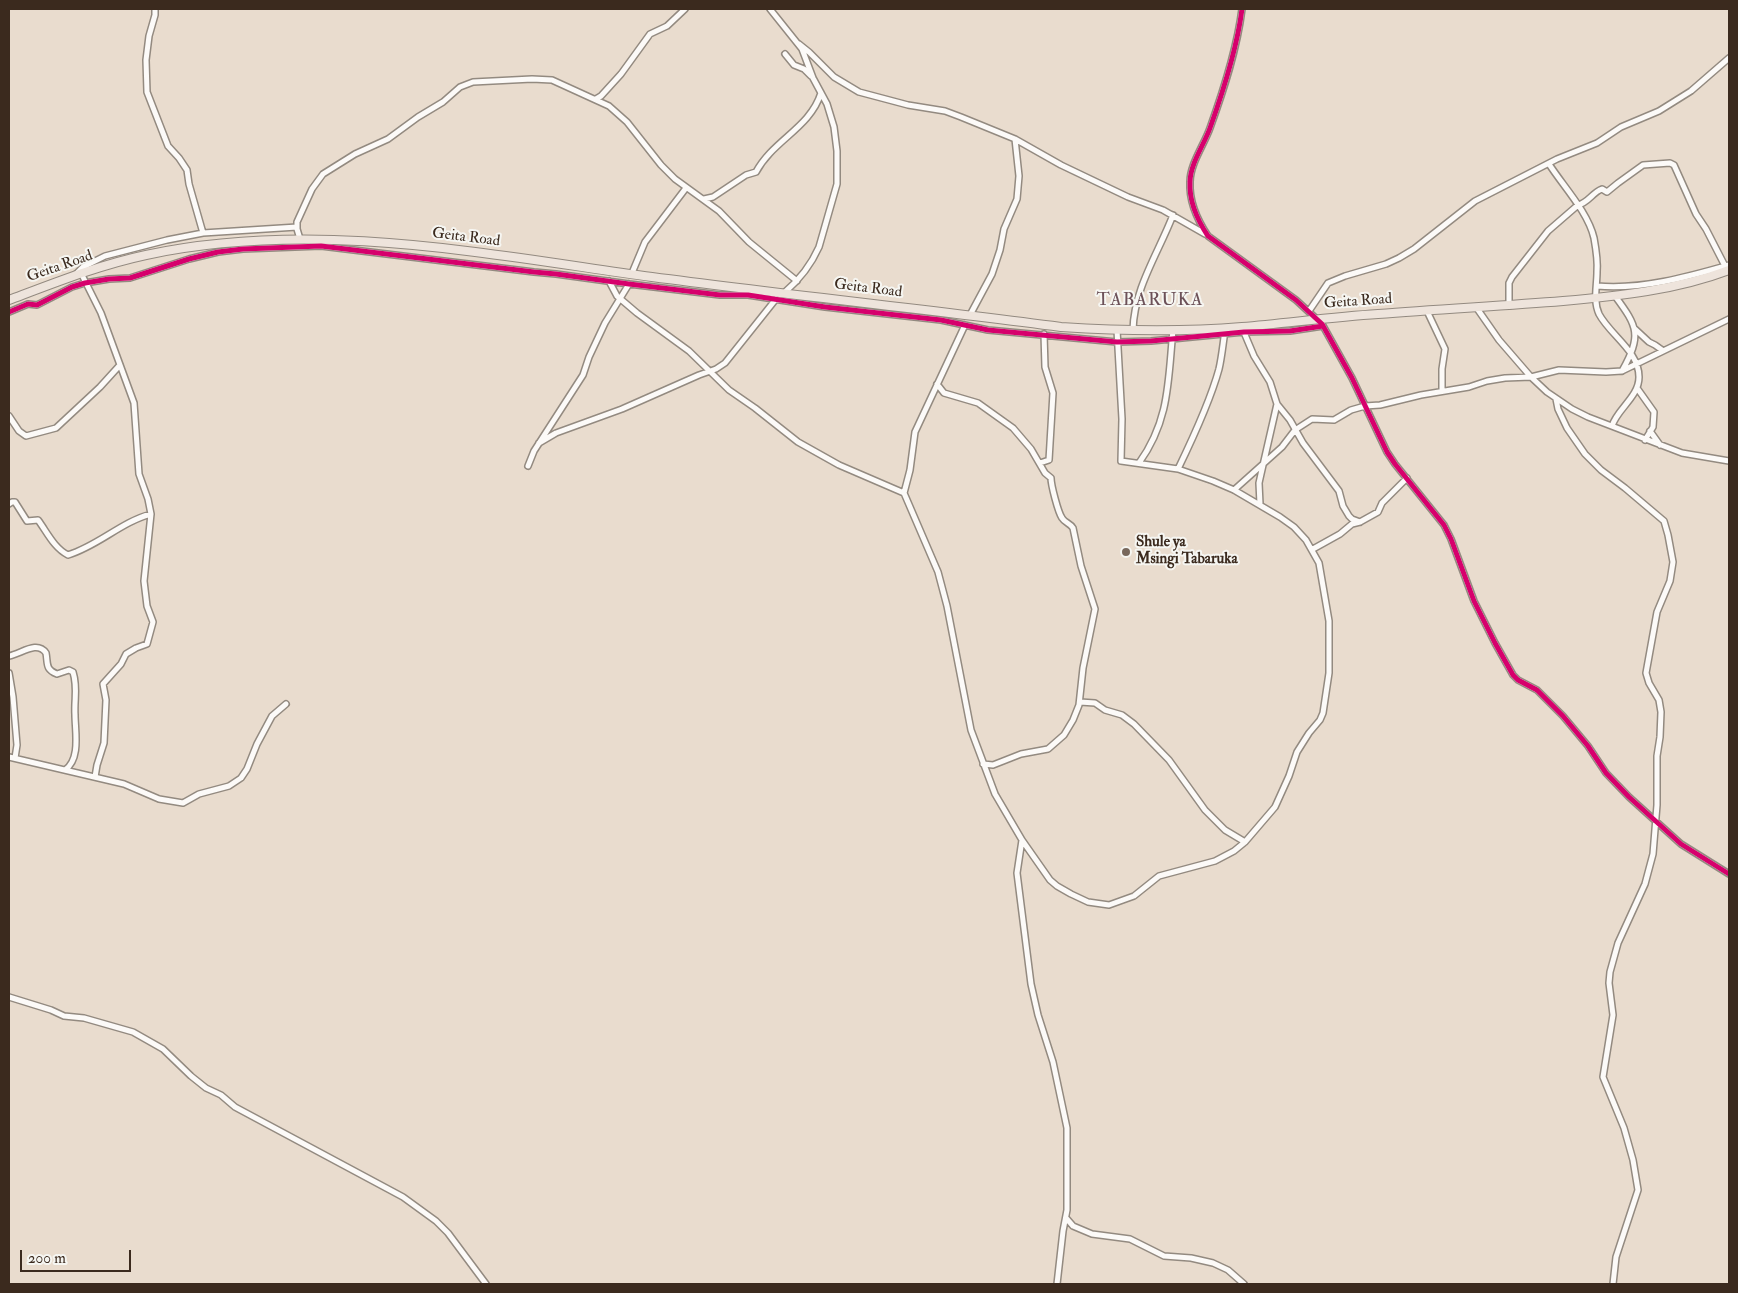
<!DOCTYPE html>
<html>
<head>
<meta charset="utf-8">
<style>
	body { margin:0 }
	#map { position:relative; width:1738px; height:1293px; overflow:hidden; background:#e9dcce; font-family:"IM FELL Double Pica",serif }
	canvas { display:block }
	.frame { position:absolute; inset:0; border:10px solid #3b2a1e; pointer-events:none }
	.scale { position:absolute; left:20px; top:1250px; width:111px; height:22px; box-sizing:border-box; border:2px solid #3b2a1e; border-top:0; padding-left:6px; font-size:15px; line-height:18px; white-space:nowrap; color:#3b2a1e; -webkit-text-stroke:4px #f6f6f2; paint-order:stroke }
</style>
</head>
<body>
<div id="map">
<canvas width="1738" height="1293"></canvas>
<div class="frame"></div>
<div class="scale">200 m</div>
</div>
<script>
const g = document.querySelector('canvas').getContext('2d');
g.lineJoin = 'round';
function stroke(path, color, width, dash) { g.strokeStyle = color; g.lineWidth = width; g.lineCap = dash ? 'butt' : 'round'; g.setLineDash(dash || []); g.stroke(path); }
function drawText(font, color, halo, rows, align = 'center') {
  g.font = font + ' "IM FELL Double Pica",serif'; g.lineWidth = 4; g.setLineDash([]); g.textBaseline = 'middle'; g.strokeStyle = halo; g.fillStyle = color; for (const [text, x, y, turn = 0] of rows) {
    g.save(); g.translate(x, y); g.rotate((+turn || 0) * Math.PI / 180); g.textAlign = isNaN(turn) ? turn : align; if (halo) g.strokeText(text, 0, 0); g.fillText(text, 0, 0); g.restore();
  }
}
const minor = new Path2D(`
	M155 9V15L149 36 146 60 147 92 168 146 179 158 187 170 189 184 203 233
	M770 9 802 49 813 78 827 104 834 127 837 151V184L819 247C811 265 799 280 785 292
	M1242 9C1237 49 1224 89 1210 128 1204 145 1190 164 1190 182 1189 201 1198 221 1208 236L1296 300 1322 324 1352 378 1387 452 1395 464 1444 525 1451 539 1474 601 1495 643 1513 675 1518 680 1537 690 1563 716 1588 746 1606 773 1629 797 1681 844 1729 874
	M799 44 809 52 834 77 859 92 908 105 945 111 961 117 1015 139 1061 165 1128 197 1163 210 1205 234
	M785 54 794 65 804 69 811 76
	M596 99 601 96 621 74 650 34 667 26 685 9
	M1549 164C1563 186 1588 212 1594 238 1596 249 1598 261 1597 272 1597 286 1593 301 1599 314 1610 335 1639 351 1639 377 1639 397 1617 409 1612 426
	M704 199 713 197 746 175 756 172C773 140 810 128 821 93
	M300 239 297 229V222L312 189 323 174 355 154 388 139 418 117 443 102 460 87 473 82 532 79 552 80 609 106 627 122 661 165 675 179 719 211 749 242 797 281
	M81 273 101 313 134 403 139 474 148 499 151 514 144 581 147 606 153 622 147 644 136 648 126 654 121 664 103 684 106 700 104 743 97 765 95 777
	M632 273 645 242 686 188
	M76 274 83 267 105 256 167 240 203 233 297 227
	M609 281 617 296 637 313 689 351 729 390 755 408 798 442 839 465 904 493
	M1597 286C1641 290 1687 277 1729 265
	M1615 296C1638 327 1642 335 1622 371
	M1509 306V283L1512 277 1548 231 1578 205C1588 203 1593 192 1602 189L1607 192 1618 183 1643 165 1670 163 1674 165 1696 214 1706 229 1725 266
	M1476 307 1499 340 1531 377 1547 392 1572 409 1588 417 1682 453 1729 461
	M1309 311 1328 283 1345 276 1386 264 1399 258 1414 249 1475 201 1557 159 1597 143 1621 127 1659 111 1691 91 1729 58
	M1427 311 1445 349 1442 369V391
	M9 312 28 304 37 305 72 287 85 283 109 279 130 278 189 259 218 252 243 249 321 246 534 272 556 274 629 284 720 295H748L825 307 941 320 988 330 1117 342 1151 341 1244 332 1290 331 1323 326
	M970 315 992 274 1000 250 1004 229 1017 199 1019 176 1015 139
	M965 325 915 432 910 470 904 493 938 572 947 606 971 730 995 794 1022 840 1017 873 1031 984 1038 1015 1053 1062 1067 1128V1210L1063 1231 1057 1284
	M1635 329 1649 342 1655 345 1662 350
	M1117 330 1122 419 1121 461
	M1133 330C1134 288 1158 254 1173 215
	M1243 330 1254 356 1270 382 1277 404 1290 420 1303 443 1339 491 1343 506 1349 516 1352 519 1360 522
	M937 384 944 393 978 403 1013 428 1031 449 1045 473 1051 478C1051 485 1058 512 1062 518 1065 523 1070 523 1073 528L1081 566 1095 609 1083 668 1079 705 1073 720 1064 735 1048 749 1021 754 993 765 983 764
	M1637 388 1654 412 1653 427 1645 440
	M1556 399 1558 409 1567 428 1585 454 1601 470 1625 488 1664 521 1668 535 1673 562 1670 581 1657 612 1646 673 1649 683 1659 700 1661 712 1660 737 1657 756V805L1653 854 1645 884 1618 943 1610 972 1609 983 1613 1015 1603 1077 1624 1128 1633 1160 1638 1190 1616 1257 1613 1284
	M9 416 19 431 26 436 56 428 100 387 120 365
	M1650 431 1660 445
	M539 443 556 433 622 409 699 375 716 369 725 363 776 299
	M1040 463 1049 460 1053 393 1045 367 1044 334
	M1139 463C1170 420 1168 380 1173 330
	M528 466 534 451 583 375 589 357 605 323 629 284
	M1178 469C1193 438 1210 402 1219 369 1222 356 1223 343 1225 331
	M1234 490 1282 447 1295 430 1312 419 1334 420 1351 410 1365 406 1380 405 1421 395 1469 387 1487 381 1505 378 1531 377 1559 370 1606 372 1622 371 1729 319
	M9 504 12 502H15L27 521 38 520C47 532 54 548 68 555 98 546 121 522 151 514
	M1260 504 1259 483 1261 474 1277 404
	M1313 549 1340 534 1352 524 1360 522 1378 512 1382 503 1407 478
	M9 656C21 654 37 640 46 653 48 664 45 669 57 674L69 670 73 672C78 688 74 699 75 715 75 731 81 759 65 770
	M9 673 13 697 17 745 15 758
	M1080 702 1095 703 1105 710 1122 715 1134 724 1169 760 1205 810 1225 830 1245 842
	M9 757 124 784 159 799 183 803 199 794 229 786 241 778 247 769 257 744 272 716 286 704
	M1022 840 1050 880 1057 886 1071 894 1088 902 1109 905 1134 896 1159 876 1215 861 1234 851 1245 842 1275 807 1289 776 1297 752 1309 733 1320 720 1323 713 1329 673V621L1319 563 1306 540 1294 527 1280 517 1234 490 1213 481 1178 469 1121 461
	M9 997 51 1010 64 1016 84 1018 133 1032 163 1049 191 1076 206 1088 221 1095 235 1107 403 1197 436 1221 448 1233 486 1284
	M1066 1218 1073 1226 1092 1234 1130 1239 1164 1256 1191 1258 1213 1263 1228 1270 1244 1284`);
const highway = new Path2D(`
	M9 300C54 283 99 265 146 255 314 219 485 254 652 277 788 295 925 309 1061 327 1122 331 1182 332 1242 327 1288 323 1333 317 1378 314 1439 309 1501 306 1563 301 1619 296 1676 290 1729 270`);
stroke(minor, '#938a80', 8);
stroke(highway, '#938a80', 10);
stroke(minor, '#fcfaf8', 5);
stroke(highway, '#eee4dc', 8);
stroke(new Path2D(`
	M1242 9C1237 49 1224 89 1210 128 1204 145 1190 164 1190 182 1189 201 1198 221 1208 236L1296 300 1322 324 1352 378 1387 452 1395 464 1444 525 1451 539 1474 601 1495 643 1513 675 1518 680 1537 690 1563 716 1588 746 1606 773 1629 797 1681 844 1729 874
	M9 312 28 304 37 305 72 287 85 283 109 279 130 278 189 259 218 252 243 249 321 246 534 272 556 274 629 284 720 295H748L825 307 941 320 988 330 1117 342 1151 341 1244 332 1290 331 1323 326`), '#d6006c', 5);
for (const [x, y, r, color] of [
	[1126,552,5,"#78685c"]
]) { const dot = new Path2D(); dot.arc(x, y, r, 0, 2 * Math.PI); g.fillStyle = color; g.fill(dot); stroke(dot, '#f6f6f2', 2); }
drawText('15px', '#3b2a1e', '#f6f6f2', [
	["Geita Road",466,238,7],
	["Geita Road",60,267,-19],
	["Geita Road",868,289,7],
	["Geita Road",1358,302,-4]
]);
drawText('bold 15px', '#3b2a1e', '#f6f6f2', [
	["Shule ya",1136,543],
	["Msingi Tabaruka",1136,560]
], 'left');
g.letterSpacing = '1px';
drawText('18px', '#6c5158', '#f6f6f2', [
	["TABARUKA",1150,301]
]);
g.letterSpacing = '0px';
</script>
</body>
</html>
